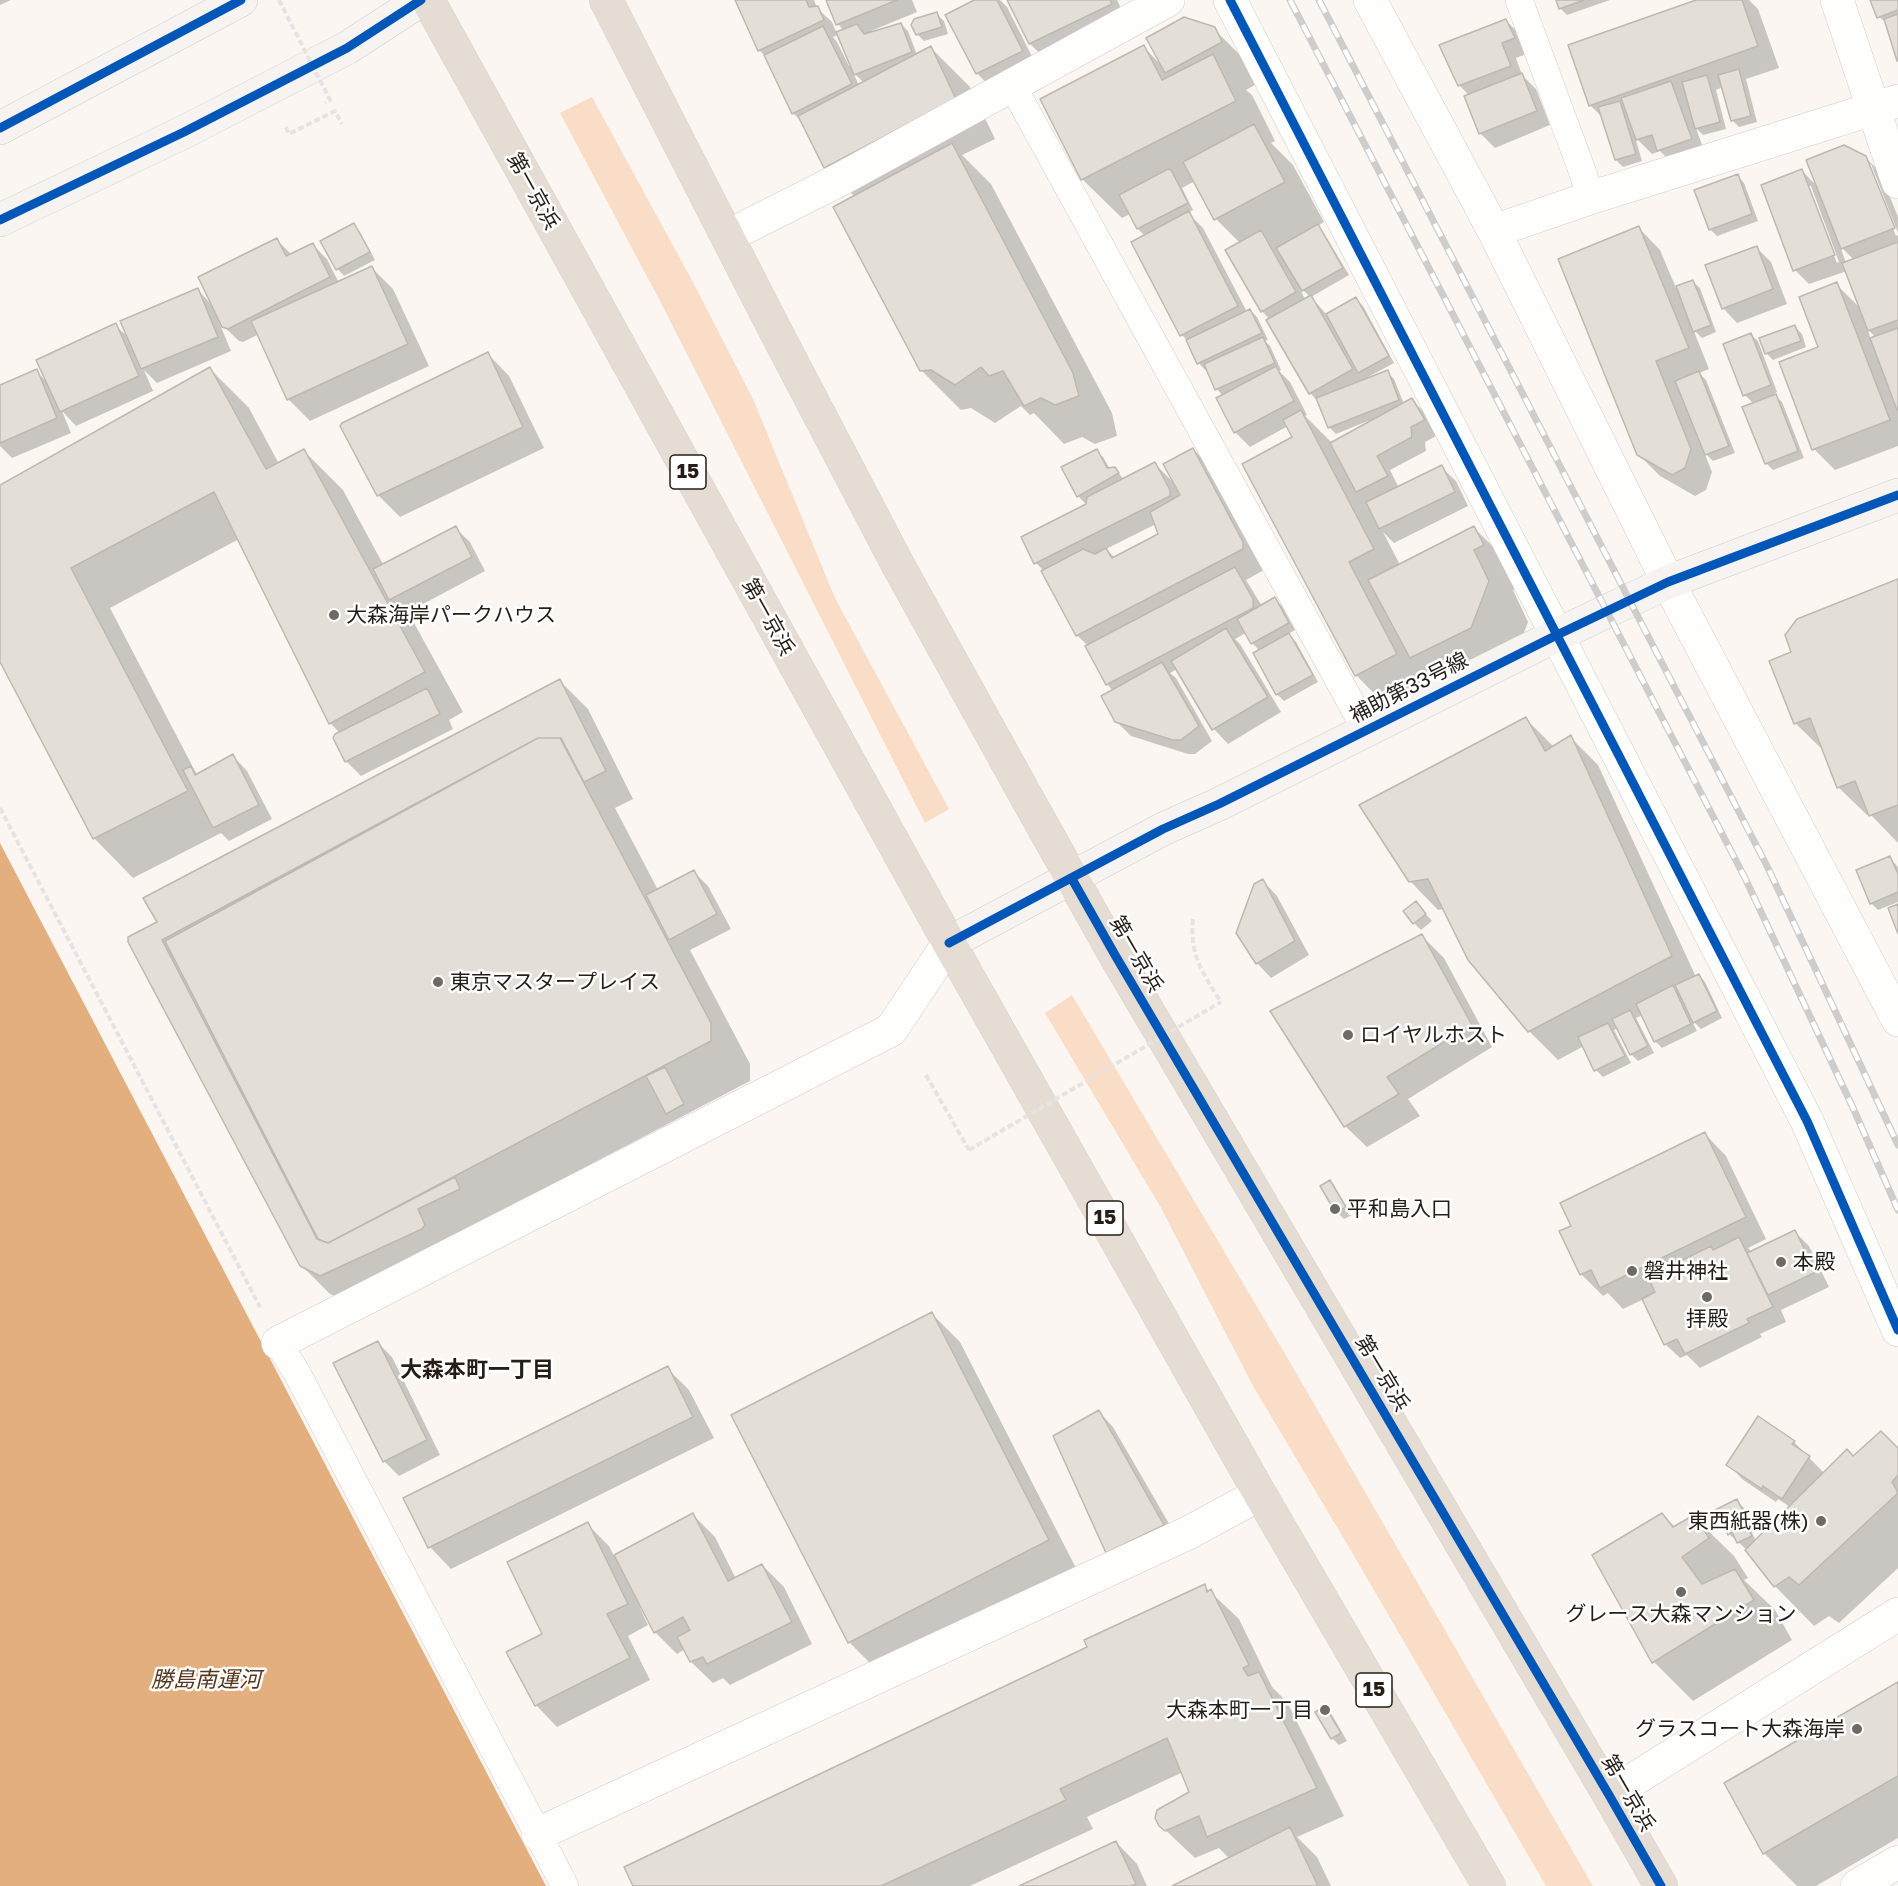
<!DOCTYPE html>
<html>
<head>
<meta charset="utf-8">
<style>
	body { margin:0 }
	canvas { display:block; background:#fbf6f1 }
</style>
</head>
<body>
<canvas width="1898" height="1886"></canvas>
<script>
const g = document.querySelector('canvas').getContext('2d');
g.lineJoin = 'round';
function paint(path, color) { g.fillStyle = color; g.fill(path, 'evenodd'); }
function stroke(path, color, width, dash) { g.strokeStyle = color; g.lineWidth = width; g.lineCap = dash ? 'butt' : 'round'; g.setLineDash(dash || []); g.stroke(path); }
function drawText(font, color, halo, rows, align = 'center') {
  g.font = font + ' "Golos Text","Noto Sans JP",sans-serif'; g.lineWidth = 5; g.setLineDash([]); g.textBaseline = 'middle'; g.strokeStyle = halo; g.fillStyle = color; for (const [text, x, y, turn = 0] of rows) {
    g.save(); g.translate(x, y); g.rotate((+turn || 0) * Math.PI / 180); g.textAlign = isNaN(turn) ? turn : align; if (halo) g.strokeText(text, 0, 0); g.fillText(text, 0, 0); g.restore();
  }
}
paint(new Path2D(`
	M592 97 694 284 753 399 835 598 949 809 925 823 660 301 560 113Z
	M1072 995 1291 1364 1593 1886H1546L1350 1549 1253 1386 1160 1206 1045 1013Z`), '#f9ddc6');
paint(new Path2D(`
	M0 843 546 1886H0Z`), '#e4af7e');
paint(new Path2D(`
	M0 0H11L0 5Z
	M737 0H814L817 8 832 22 837 34 844 31 838 24 828 0H912L917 12 871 31 872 33 901 24 908 31 917 55 931 48 970 87 995 139 962 155 991 184 1112 413 1117 436 1095 444 1082 437 1064 444 1034 413 1030 415 1021 406 995 423 971 408 961 410 921 370 855 197 825 167 802 122 793 113 766 57 759 50ZM839 34 852 65 849 66 837 42 833 37ZM852 71 864 83 859 85Z
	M972 0H1000L1007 7 1037 66 991 88 977 73 974 2Z
	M1009 0H1117L1126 19 1045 58 1030 44Z
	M1558 0H1610L1567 15 1560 8Z
	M1701 0H1749L1758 9 1779 68 1746 79 1757 122 1739 127 1732 120 1723 87 1716 90 1726 129 1703 135 1696 128 1705 153 1673 164 1660 151 1652 154 1635 137 1642 161 1623 167 1616 160 1603 118 1590 105Z
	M1872 0H1898V58L1887 23 1879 17Z
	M937 14 944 21 948 34 924 41 917 34Z
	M1506 21 1521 35 1529 53 1516 58 1522 75 1536 89 1550 125 1495 148 1480 133 1469 95 1459 85Z
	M1214 29 1254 69 1260 82 1246 90 1252 95 1275 141 1271 143 1293 165 1324 222 1317 226 1324 233 1349 275 1311 297 1327 315 1356 299 1363 306 1394 363 1368 377 1369 379 1387 372 1394 379 1404 404 1412 400 1426 414 1438 435 1425 442 1426 451 1390 470 1399 488 1441 467 1456 481 1468 506 1394 543 1383 532 1400 565 1474 528 1514 567 1523 584 1513 590 1528 622 1510 668 1450 696 1424 670 1436 694 1395 715 1356 675 1294 438 1288 426 1250 447 1236 433 1218 399 1223 396 1217 389 1208 369 1205 370 1199 363 1189 342 1182 335 1145 236 1138 229 1130 214 1122 218 1082 179 1144 47 1161 65ZM1195 181 1216 219 1240 243 1262 311 1270 320 1310 393 1320 403 1329 427 1336 434 1368 421 1369 423 1332 443 1305 416 1307 415 1290 382 1279 371 1281 370 1270 346 1265 341 1268 340 1257 317 1250 310 1247 312 1203 228 1188 213 1193 210 1182 188ZM1299 286 1310 297 1305 300Z
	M1865 157 1880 172 1898 217V233L1871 164H1868L1896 236 1898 235V446L1835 470 1814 449 1820 347 1836 284 1861 309 1847 271 1809 284 1795 270 1802 171 1818 187ZM1807 186H1811L1839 262 1837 263ZM1840 246 1854 260 1846 263ZM1867 328 1876 338 1871 339Z
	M1738 176 1744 183 1758 221 1717 236 1710 229Z
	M354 225 360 232 375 260 344 276 338 269 322 242Z
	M1639 228 1660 250 1676 288 1693 282 1700 288 1716 332 1702 338 1693 329 1709 369 1699 373 1706 380 1735 453 1713 461 1704 452 1712 472 1706 490 1695 496 1660 476 1638 454Z
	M277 240 292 255 312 244 327 259 339 283 372 268 393 289 429 366 310 421 288 399 259 334 243 342 239 341 219 322 231 351 157 383 144 370 153 391 76 426 62 411 71 433 12 458 0 446V387L36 371 48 383 115 325 130 339 198 290 212 305Z
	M1756 247 1771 262 1787 304 1737 323 1723 308Z
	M1795 327 1802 334 1806 347 1773 360 1766 353Z
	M1751 335 1758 341 1777 392 1774 394 1782 402 1804 458 1773 470 1766 463 1754 404 1745 395Z
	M488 354 509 376 544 448 400 517 378 495Z
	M210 369 249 408 279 464 304 451 343 490 384 566 455 528 470 542 485 571 408 612 463 712 449 720 453 729 361 776 346 761 335 738 340 733 330 723 239 539 110 608 196 773 198 775 233 756 247 771 272 819 229 841 221 833 133 878 94 838 0 659V486Z
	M1193 449 1215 471 1264 570 1246 580 1262 606 1275 599 1282 606 1295 630 1288 634 1296 642 1318 682 1284 701 1277 694 1260 651 1252 643 1246 633 1235 639 1240 644 1281 712 1228 744 1214 729 1177 669 1170 673 1176 678 1212 741 1195 754H1188L1131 736 1116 721 1113 691 1107 684 1088 646 1077 635 1044 571 1036 563 1087 505 1078 496 1096 451 1103 457 1110 469 1115 468 1124 480 1155 464 1174 483ZM1156 524 1159 535 1115 558 1106 549Z
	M1898 580V843L1870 814 1867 815 1838 787 1824 751 1795 723 1793 653Z
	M560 681 588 709 633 799 615 808 658 890 694 872 708 886 731 929 690 950 750 1064V1081L446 1240 349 1303 330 1294 301 1265 129 941Z
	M1526 719 1554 747 1570 737 1598 765 1696 977 1699 975 1705 982 1722 1018 1701 1029 1691 1019 1697 1031 1662 1048 1655 1041 1643 1015 1636 1018 1654 1053 1638 1061 1631 1054 1618 1028 1614 1030 1631 1063 1603 1077 1596 1070 1584 1046 1558 1060 1529 1031 1469 960 1444 909 1438 910 1410 881Z
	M1890 858 1898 867V902L1878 910 1871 903Z
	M1263 881 1277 896 1309 955 1271 978 1257 963Z
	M1416 903 1432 921 1421 930 1414 923Z
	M1422 936 1444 958 1492 1047 1408 1099 1420 1116 1367 1147 1345 1126Z
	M1705 1134 1726 1156 1766 1239 1748 1248 1752 1252 1795 1232 1809 1246 1829 1287 1781 1310 1786 1322 1760 1334 1762 1337 1700 1368 1687 1355 1680 1358 1665 1344 1644 1299 1623 1309 1608 1293 1603 1296 1581 1274 1573 1227Z
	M1330 1182 1336 1188H1333L1349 1215H1352L1344 1219 1337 1212Z
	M932 1314 960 1342 1076 1568 878 1671 850 1643 733 1416Z
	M378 1343 392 1357 440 1455 399 1476 384 1461Z
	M667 1368 689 1390 714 1438 451 1569 430 1547 405 1498Z
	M1099 1412 1113 1427 1178 1539 1107 1552Z
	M1794 1442 1824 1473 1853 1458 1898 1450V1568L1839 1623 1829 1616 1814 1626 1775 1586 1746 1549 1729 1534 1737 1501 1744 1508 1755 1531 1752 1533 1756 1541 1790 1507 1778 1499 1776 1502 1742 1479 1728 1464Z
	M693 1515 715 1537 736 1579 762 1565 784 1587 812 1644 730 1685 723 1678 713 1683 691 1662 685 1649 677 1654 655 1632 642 1607 640 1608 648 1625 628 1636 650 1680 557 1727 536 1705 544 1635 587 1524 609 1546 614 1556Z
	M1662 1515 1675 1527 1694 1517 1734 1556 1748 1578 1744 1580 1775 1610 1792 1640 1693 1701 1654 1662 1594 1556Z
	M1204 1586 1239 1619 1272 1687 1287 1702 1344 1816 1297 1837 1317 1857 1331 1886H1176L1230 1859 1219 1848 1195 1858 1160 1825 1191 1792 1183 1772 1087 1817 1093 1829 970 1886H635Z
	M1898 1684V1838L1816 1886H1797L1765 1854 1726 1783Z
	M1325 1708 1332 1715 1347 1741 1339 1745 1332 1738Z
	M1116 1842 1137 1864 1147 1886H1022Z`), '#0003');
const building = new Path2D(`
	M735 0H806L809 7 818 6 824 20 758 51Z
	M826 0H897L836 25Z
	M974 0H997L1023 51 976 74 945 15Z
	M1007 0H1110L1112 4 1029 44Z
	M1556 0H1584L1559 9Z
	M1696 0H1742L1758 46 1589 106 1568 45Z
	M1870 0H1898V10L1877 18Z
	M937 12 942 27 916 35 911 25 914 19Z
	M1898 14V61H1897L1884 19Z
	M1184 17 1215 27 1222 42 1165 73 1146 38Z
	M1506 19 1515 38 1502 43 1511 66 1458 86 1439 45Z
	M901 23 912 52 854 75 836 32 857 24 864 34Z
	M823 26 852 84 792 114 764 55Z
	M1144 45 1162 80 1213 54 1236 101 1081 180 1040 99Z
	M931 46 956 99 824 168 798 116Z
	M1739 69 1751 116 1731 121 1718 75Z
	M1522 73 1537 111 1479 134 1464 96Z
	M1707 75 1720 122 1695 129 1682 82Z
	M1671 81 1692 139 1657 151 1652 135 1636 140 1621 98Z
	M1620 101 1636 154 1615 160 1598 107Z
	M1254 124 1285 182 1214 220 1183 162Z
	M952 143 1073 373 1079 396 1055 405 1041 398 1024 406 1003 371 989 376 981 367 955 385 931 370 920 371 833 207Z
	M1844 145 1866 156 1895 228 1841 249 1806 160Z
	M1168 169 1171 170 1188 203 1137 229 1119 195Z
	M1802 169 1835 255 1793 271 1761 185Z
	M1738 174 1752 214 1709 230 1694 190Z
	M1189 211 1238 306 1180 336 1131 242Z
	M354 223 370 252 336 270 320 241Z
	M1318 224 1343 268 1302 291 1276 248Z
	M1639 226 1689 348 1656 361 1691 449 1685 468 1672 475 1637 455 1558 259Z
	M1261 230 1296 292 1261 312 1225 250Z
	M277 238 286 256 313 243 330 277 228 329 222 327 198 277Z
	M1898 242V320L1868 331 1842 263Z
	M1757 246 1773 289 1722 309 1705 265Z
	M372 266 408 344 287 400 251 321Z
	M1693 280 1711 325 1693 332 1676 286Z
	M1837 282 1890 420 1812 450 1779 362 1818 347 1799 297Z
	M198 288 218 337 141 369 120 321Z
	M1311 295 1353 369 1309 394 1266 320Z
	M1356 297 1389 356 1358 373 1326 314Z
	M1250 309 1262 333 1197 364 1186 340Z
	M116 323 139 376 60 412 36 360Z
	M1795 325 1801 341 1765 354 1759 338Z
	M1898 328V409L1897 410 1870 338Z
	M1751 333 1771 385 1743 396 1723 344Z
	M1263 337 1275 363 1215 390 1204 364Z
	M488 352 523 427 377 496 340 426 342 423Z
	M1276 366 1294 401 1234 433 1216 398Z
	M210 367 266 469 304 449 425 672 329 724 214 492 71 568 188 791 93 839 0 662V485Z
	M37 369 57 418 0 443V385Z
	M1388 370 1399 400 1328 428 1316 398Z
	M1699 371 1729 446 1705 455 1675 381Z
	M1776 394 1798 451 1765 464 1742 407Z
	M1412 398 1425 420 1411 427 1412 437 1377 456 1388 476 1356 492 1330 443Z
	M1301 410 1374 549 1349 562 1397 654 1355 676 1242 464 1292 437 1283 420Z
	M1193 448 1243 542V549L1076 636 1041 571 1083 549 1095 554 1106 548 1112 558 1158 534 1150 512 1180 495 1163 464Z
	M1097 449 1107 468 1115 467 1119 473 1077 497 1061 467Z
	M1155 462 1170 490V496L1034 564 1021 537 1086 504 1087 497Z
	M1442 465 1455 492 1379 529 1366 502Z
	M456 526 472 557 389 600 373 569Z
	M1474 526 1484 545 1474 550 1489 581 1471 628 1410 658 1368 580Z
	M1235 567 1253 599V608L1106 685 1085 646Z
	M1898 579V805L1869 816 1855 781 1837 788 1810 718 1794 724 1769 661 1791 652 1785 635 1797 619Z
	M1275 597 1289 623 1251 644 1237 619Z
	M1226 628 1268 697 1212 730 1171 661Z
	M1289 633 1313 675 1276 695 1253 653Z
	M1162 662 1199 726 1181 740H1173L1115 722 1101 696Z
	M560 679 606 771 584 782 561 738H538L162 940 317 1239 328 1243 455 1177 460 1189 418 1209 425 1225 422 1229 320 1276 300 1266 128 942V937L157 922 143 898Z
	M427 688 440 714 345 762 333 738 335 734Z
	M1526 717 1545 751 1571 735 1672 956 1528 1032 1468 960 1428 879 1409 882 1359 805Z
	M538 738H560L711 1023V1041L328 1243 318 1239 165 941Z
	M233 754 259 805 213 828 183 770 191 766 195 775Z
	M1890 856 1898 874V892L1870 904 1856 870Z
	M694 870 717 914 669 940 646 895Z
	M1263 879 1295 941 1256 964 1236 933 1254 884Z
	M1416 901 1426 914 1413 924 1403 911Z
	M1898 904V934L1888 908Z
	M1422 934 1472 1025 1387 1077 1399 1094 1344 1127 1270 1011Z
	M1699 974 1717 1011 1693 1023 1675 985Z
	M1673 985 1691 1024 1654 1042 1636 1004Z
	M1630 1010 1648 1046 1630 1055 1612 1019Z
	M1608 1023 1625 1056 1594 1071 1578 1037Z
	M665 1067 684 1104 666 1114 646 1076Z
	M1705 1132 1746 1217 1600 1288 1591 1270 1580 1275 1559 1231 1571 1226 1560 1203Z
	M1330 1180 1346 1207 1336 1213 1320 1186Z
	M1795 1230 1816 1272 1768 1295 1747 1253Z
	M1739 1237 1773 1307 1747 1319 1749 1323 1685 1354 1677 1339 1664 1345 1642 1299 1655 1292 1648 1277 1711 1246 1713 1250Z
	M932 1312 1049 1540 848 1643 731 1415Z
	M378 1341 427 1440 383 1462 333 1363Z
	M668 1366 693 1417 428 1548 403 1498Z
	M1099 1410 1164 1525 1106 1553 1053 1436Z
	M1758 1416 1795 1441 1792 1444 1810 1456 1782 1499 1763 1486 1762 1489 1726 1465Z
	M1881 1431 1898 1448V1475L1892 1482 1898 1493 1799 1585 1789 1577 1774 1587 1745 1550 1847 1449 1853 1456Z
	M1737 1499 1749 1523 1746 1525 1752 1536 1737 1543 1732 1532 1728 1535 1715 1510Z
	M693 1513 728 1581 762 1564 792 1622 707 1664 703 1657 690 1662 677 1637 690 1630 683 1617 654 1633 614 1555Z
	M1662 1513 1673 1527 1694 1515 1709 1538 1682 1557 1702 1584 1735 1569 1754 1600 1652 1663 1592 1555Z
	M588 1522 628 1604 607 1614 630 1658 535 1706 506 1652 542 1634 507 1562Z
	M1205 1584 1207 1592 1211 1589 1249 1665 1243 1668 1248 1676 1259 1672 1317 1788 1207 1837 1199 1816 1165 1831 1159 1826 1155 1818 1157 1810 1189 1792 1167 1738 1060 1789 1066 1800 881 1886H633L624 1867 1087 1647 1084 1640Z
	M1898 1682V1776L1763 1854 1724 1783Z
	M1325 1706 1341 1733 1331 1739 1315 1712Z
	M1290 1827 1318 1886H1172Z
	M1116 1841 1136 1884 1131 1886H1019Z`);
paint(building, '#e4ded8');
stroke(building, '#beb8b3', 1.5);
const lane = new Path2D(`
	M1519 0 1584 176 1590 198
	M1012 85 1366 730
	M278 1343 297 1373 565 1886`);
const street = new Path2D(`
	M1230 0 1807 1121 1898 1330
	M1370 0 1494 231 1668 582 1898 1020
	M1837 0 1898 182
	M1494 231 1590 198 1898 101
	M728 236 839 180 1168 0
	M278 1343 891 1030 949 943
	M1609 1795 1898 1614
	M538 1834 1188 1533 1260 1494
	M1857 1886 1898 1862`);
const secondary = new Path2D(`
	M0 128 241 0
	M0 220 184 132 347 48 421 0
	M949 943 1163 829 1219 804 1557 635 1668 582 1898 495`);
const highway = new Path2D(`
	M428 0 949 943 1260 1494 1489 1886
	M606 0 775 330 898 565 1027 798 1115 955 1609 1795 1661 1886`);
stroke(lane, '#d4cdc7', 28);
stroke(street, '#d4cdc7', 34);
stroke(secondary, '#d4cdc7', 34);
stroke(highway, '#d6d3d0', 34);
stroke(new Path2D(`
	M286 127 289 134 335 111 342 124
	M0 808 260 1307
	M1193 919C1189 954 1203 974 1221 1002
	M926 1075 969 1150`), '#e6e3e2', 4, [6, 3]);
stroke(lane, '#fefefd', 27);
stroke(street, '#fefefd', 33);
stroke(secondary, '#f7f3f0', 33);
stroke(highway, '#e5dcd3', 33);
const rail = new Path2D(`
	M1290 0 1745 878 1854 1110 1898 1210
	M1319 0 1768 868 1898 1145`);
stroke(rail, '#cfcdcc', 7);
stroke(rail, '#fff', 4.5, [14]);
stroke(new Path2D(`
	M279 0 330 100 325 103
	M969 1150 1221 1002`), '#e6e3e2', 4, [6, 3]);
stroke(new Path2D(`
	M1230 0 1807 1121 1898 1330
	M0 128 241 0
	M0 220 184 132 347 48 421 0
	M1072 879 1115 955 1609 1795 1661 1886
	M949 943 1163 829 1219 804 1557 635 1668 582 1898 495`), '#0057b8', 9);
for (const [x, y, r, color] of [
	[334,615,6,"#716963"],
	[438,982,6,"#716963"],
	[1348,1035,6,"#716963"],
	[1335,1209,6,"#716963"],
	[1781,1262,6,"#716963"],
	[1632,1271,6,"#716963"],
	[1707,1297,6,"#716963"],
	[1821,1521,6,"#716963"],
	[1681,1592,6,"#716963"],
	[1325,1710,6,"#716963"],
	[1857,1729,6,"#716963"]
]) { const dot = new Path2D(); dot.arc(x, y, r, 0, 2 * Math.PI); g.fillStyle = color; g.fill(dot); stroke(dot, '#fff', 2); }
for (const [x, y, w] of [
	[688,472,36],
	[1105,1218,36],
	[1374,1690,36]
]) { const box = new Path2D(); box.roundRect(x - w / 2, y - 17, w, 34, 4.5); g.fillStyle = '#fff'; g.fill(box); stroke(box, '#261d16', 1.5); }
drawText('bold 20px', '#261d16', null, [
	["15",688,472],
	["15",1105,1218],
	["15",1374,1690]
]);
drawText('21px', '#261d16', '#fff', [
	["第一京浜",533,191,61],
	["第一京浜",768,617,61],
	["補助第33号線",1409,688,-27],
	["第一京浜",1136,954,60],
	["第一京浜",1382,1373,59],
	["第一京浜",1628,1793,60]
]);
drawText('21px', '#261d16', '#fff', [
	["大森海岸パークハウス",346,615],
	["東京マスタープレイス",450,982],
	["ロイヤルホスト",1360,1035],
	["平和島入口",1347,1209],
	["本殿",1793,1262],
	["磐井神社",1644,1271],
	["拝殿",1707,1319,"center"],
	["東西紙器(株)",1809,1521,"right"],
	["グレース大森マンション",1681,1614,"center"],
	["大森本町一丁目",1313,1710,"right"],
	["グラスコート大森海岸",1845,1729,"right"]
], 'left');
drawText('bold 22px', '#261d16', '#fff', [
	["大森本町一丁目",477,1370]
]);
drawText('italic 22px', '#56371b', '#fff', [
	["勝島南運河",206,1680]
]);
</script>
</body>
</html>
